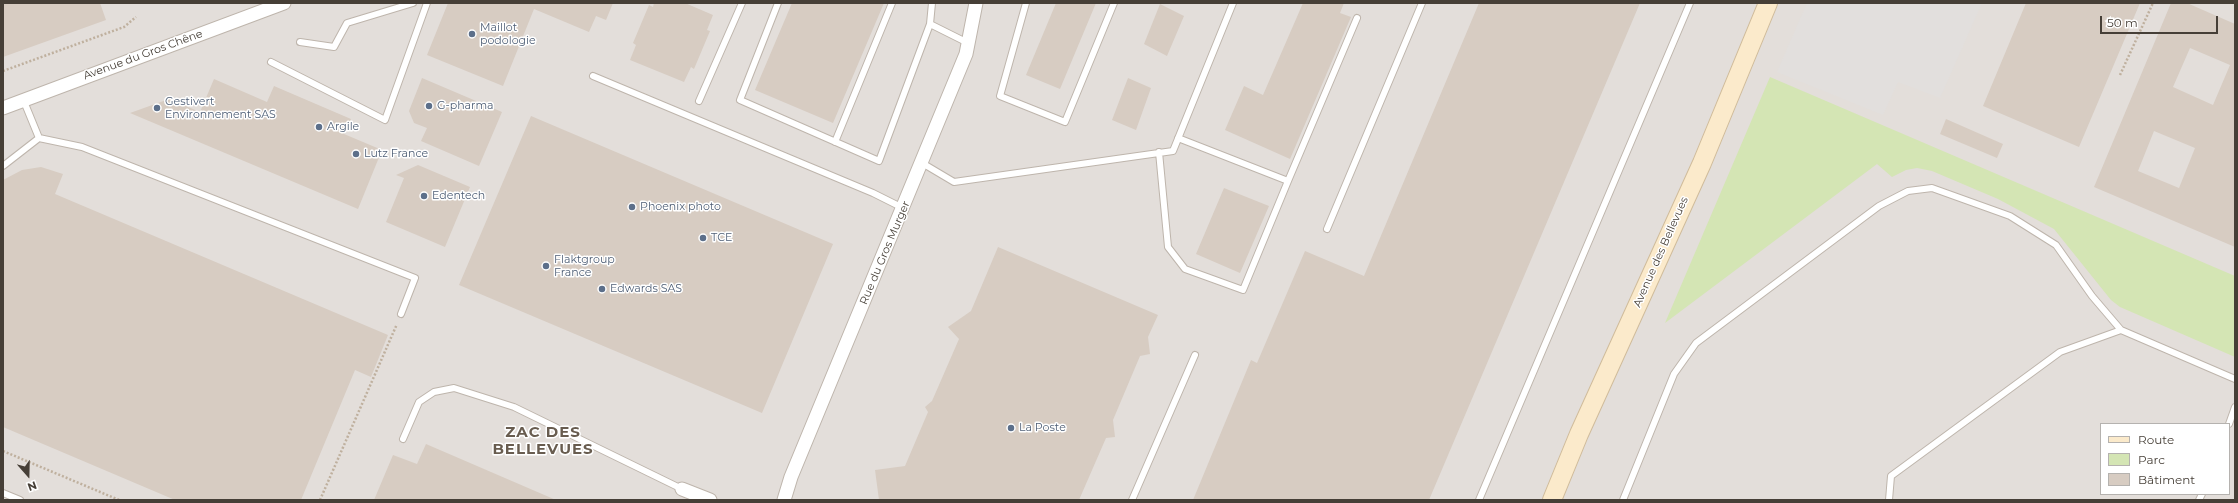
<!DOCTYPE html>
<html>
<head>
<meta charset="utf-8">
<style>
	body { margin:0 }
	#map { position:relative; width:2238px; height:503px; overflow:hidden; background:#f3efe9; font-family:Montserrat,sans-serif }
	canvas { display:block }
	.frame { position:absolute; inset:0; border:4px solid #463f37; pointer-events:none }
	.legend { position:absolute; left:2100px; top:423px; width:130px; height:72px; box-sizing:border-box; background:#fff; border:1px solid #b5b2af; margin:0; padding:5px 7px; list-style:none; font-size:12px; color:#463f37 }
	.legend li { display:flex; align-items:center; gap:8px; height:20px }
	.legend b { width:20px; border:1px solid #b5b2af }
	.north { position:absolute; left:8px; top:455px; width:40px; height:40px; -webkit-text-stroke:3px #fff; paint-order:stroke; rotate:160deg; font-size:11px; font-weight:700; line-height:16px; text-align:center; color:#463f37 }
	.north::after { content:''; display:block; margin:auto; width:14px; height:18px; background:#463f37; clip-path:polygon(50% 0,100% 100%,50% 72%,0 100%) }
	.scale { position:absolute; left:2100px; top:16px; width:118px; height:18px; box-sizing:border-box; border:2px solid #463f37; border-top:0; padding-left:5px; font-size:12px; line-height:14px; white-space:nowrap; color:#463f37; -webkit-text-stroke:3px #fff; paint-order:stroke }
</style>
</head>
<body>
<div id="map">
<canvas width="2238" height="503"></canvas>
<div class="frame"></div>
<ul class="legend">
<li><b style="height:5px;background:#fbeacb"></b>Route</li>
<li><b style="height:11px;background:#d4e5b4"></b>Parc</li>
<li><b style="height:11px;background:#d7ccc2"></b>Bâtiment</li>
</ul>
<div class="north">N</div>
<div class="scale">50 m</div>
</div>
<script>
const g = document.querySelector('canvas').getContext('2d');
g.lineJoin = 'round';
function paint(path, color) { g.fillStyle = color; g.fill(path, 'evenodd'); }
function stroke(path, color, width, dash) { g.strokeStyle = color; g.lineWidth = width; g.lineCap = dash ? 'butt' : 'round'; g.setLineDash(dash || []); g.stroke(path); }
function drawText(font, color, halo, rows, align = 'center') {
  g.font = font + ' Montserrat,sans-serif'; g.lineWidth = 3; g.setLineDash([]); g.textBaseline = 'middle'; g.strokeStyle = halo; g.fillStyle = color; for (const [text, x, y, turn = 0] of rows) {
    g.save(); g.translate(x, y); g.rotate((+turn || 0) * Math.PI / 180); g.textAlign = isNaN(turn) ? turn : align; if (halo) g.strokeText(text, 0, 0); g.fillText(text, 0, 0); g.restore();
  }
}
paint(new Path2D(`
	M3 3H2235V500H3ZM2101 424H2229V494H2101Z`), '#e3deda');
paint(new Path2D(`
	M1770 77 2235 276V357L2120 307 2111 300 2054 229 1998 199 1932 171 1917 168 1906 170 1892 177 1877 164 1665 323Z`), '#d4e5b4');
paint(new Path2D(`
	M1807 3H1982L1940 98 1898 82 1883 115 1777 72Z`), '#e2dfdd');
paint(new Path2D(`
	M3 3H100L106 20 3 57Z
	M448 3H613L606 20 596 16 589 32 534 9 503 86 427 55Z
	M654 3H685L713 15 707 30 710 31 694 69 691 67 684 82 630 60 636 45 633 43 649 5 653 7Z
	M792 3H884L833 123 755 90Z
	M1056 3H1096L1060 89 1026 75Z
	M1303 3H1344L1340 13 1351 17 1290 159 1225 130 1244 86 1263 95Z
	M1479 3H1640L1429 500H1193L1251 360 1257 363 1305 251 1364 276Z
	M2026 3H2140L2079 147 1983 106Z
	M2171 3H2187L2235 24V247L2094 187ZM2190 48 2230 65 2213 105 2173 87ZM2154 131 2195 148 2179 188 2138 171Z
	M1160 4 1184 16 1167 56 1144 44Z
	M422 78 502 112 479 166 421 141 427 128 414 123 409 111Z
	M1128 78 1151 88 1136 130 1112 120Z
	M214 79 267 102 274 86 351 119 344 134 382 150 358 209 130 113 169 99 200 112Z
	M531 116 833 244 762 413 459 285Z
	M1946 119 2003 144 1997 158 1940 134Z
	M418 165 470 187 445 247 386 222 404 178 396 175Z
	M41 167 63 174 55 194 388 335 371 377 355 370 301 500H175L3 427V180L22 170Z
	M1224 188 1269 206 1240 273 1196 254Z
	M998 247 1158 315 1148 337 1150 354 1140 356 1113 420 1115 437 1106 438 1079 500H879L875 470 905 466 928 412 925 407 932 401 959 339 948 327 971 311Z
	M426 444 556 500H374L393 455 417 464Z`), '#d7ccc2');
const lane = new Path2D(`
	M778 3 740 100 879 161 930 24 932 3
	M1026 3 1000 96 1065 122 1114 3
	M930 24 968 43
	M300 42 334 47 347 23 413 3
	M271 62 385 120 427 3
	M593 76 873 193 903 208
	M23 99 39 138
	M699 101 742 3
	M1178 138 1288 181 1357 18
	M835 142 892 3
	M1159 152 1168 247 1185 269 1243 290 1288 181
	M922 163 954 182 1173 151 1233 3
	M3 166 39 138 82 147 415 278 401 314
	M1327 229 1422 3
	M2229 424 2235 407
	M403 439 419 402 434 392 454 388 514 407 682 489
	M3 493 20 500
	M1132 500 1195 355
	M1479 500 1690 3
	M1623 500 1674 374 1696 343 1879 206 1908 191 1932 188 2010 216 2056 245 2092 296 2121 330
	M1889 500 1891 476 2060 352 2121 330 2235 379
	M2199 500 2202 494`);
const street = new Path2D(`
	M3 108 284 3
	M682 489 710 500
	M784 500 791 477 966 54 976 3`);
const secondary = new Path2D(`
	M1552 500 1579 434 1702 163 1768 3`);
stroke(lane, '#beb5ac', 8);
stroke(street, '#beb5ac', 15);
stroke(secondary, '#d0bc9b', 20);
stroke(new Path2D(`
	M3 71 124 27 136 17
	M2120 75 2153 3
	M3 451 119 500
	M320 500 397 324`), '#bfb09e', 2.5, [2, 2]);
stroke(lane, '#fff', 6);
stroke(street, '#fff', 13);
stroke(secondary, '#fbeacb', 18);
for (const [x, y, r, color] of [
	[472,34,4,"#5c6f8a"],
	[429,106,4,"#5c6f8a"],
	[157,108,4,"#5c6f8a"],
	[319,127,4,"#5c6f8a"],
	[356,154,4,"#5c6f8a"],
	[424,196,4,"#5c6f8a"],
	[632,207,4,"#5c6f8a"],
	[703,238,4,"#5c6f8a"],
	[546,266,4,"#5c6f8a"],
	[602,289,4,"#5c6f8a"],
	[1011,428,4,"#5c6f8a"]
]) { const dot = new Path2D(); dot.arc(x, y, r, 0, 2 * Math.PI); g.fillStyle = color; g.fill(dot); stroke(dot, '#fff', 1.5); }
drawText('11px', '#4e5e75', '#fff', [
	["Maillot",480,28],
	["podologie",480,41],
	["Gestivert",165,102],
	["Environnement SAS",165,115],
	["G-pharma",437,106],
	["Argile",327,127],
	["Lutz France",364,154],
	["Edentech",432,196],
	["Phoenix photo",640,207],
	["TCE",711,238],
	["Flaktgroup",554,260],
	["France",554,273],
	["Edwards SAS",610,289],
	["La Poste",1019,428]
], 'left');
drawText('11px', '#463f37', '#fff', [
	["Avenue du Gros Chêne",143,55,-20],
	["Avenue des Bellevues",1661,252,-66],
	["Rue du Gros Murger",885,253,-67]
]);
g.letterSpacing = '1px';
drawText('bold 15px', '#685c4f', '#fff', [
	["ZAC DES",543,433],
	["BELLEVUES",543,450]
]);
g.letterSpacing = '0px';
</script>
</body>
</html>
